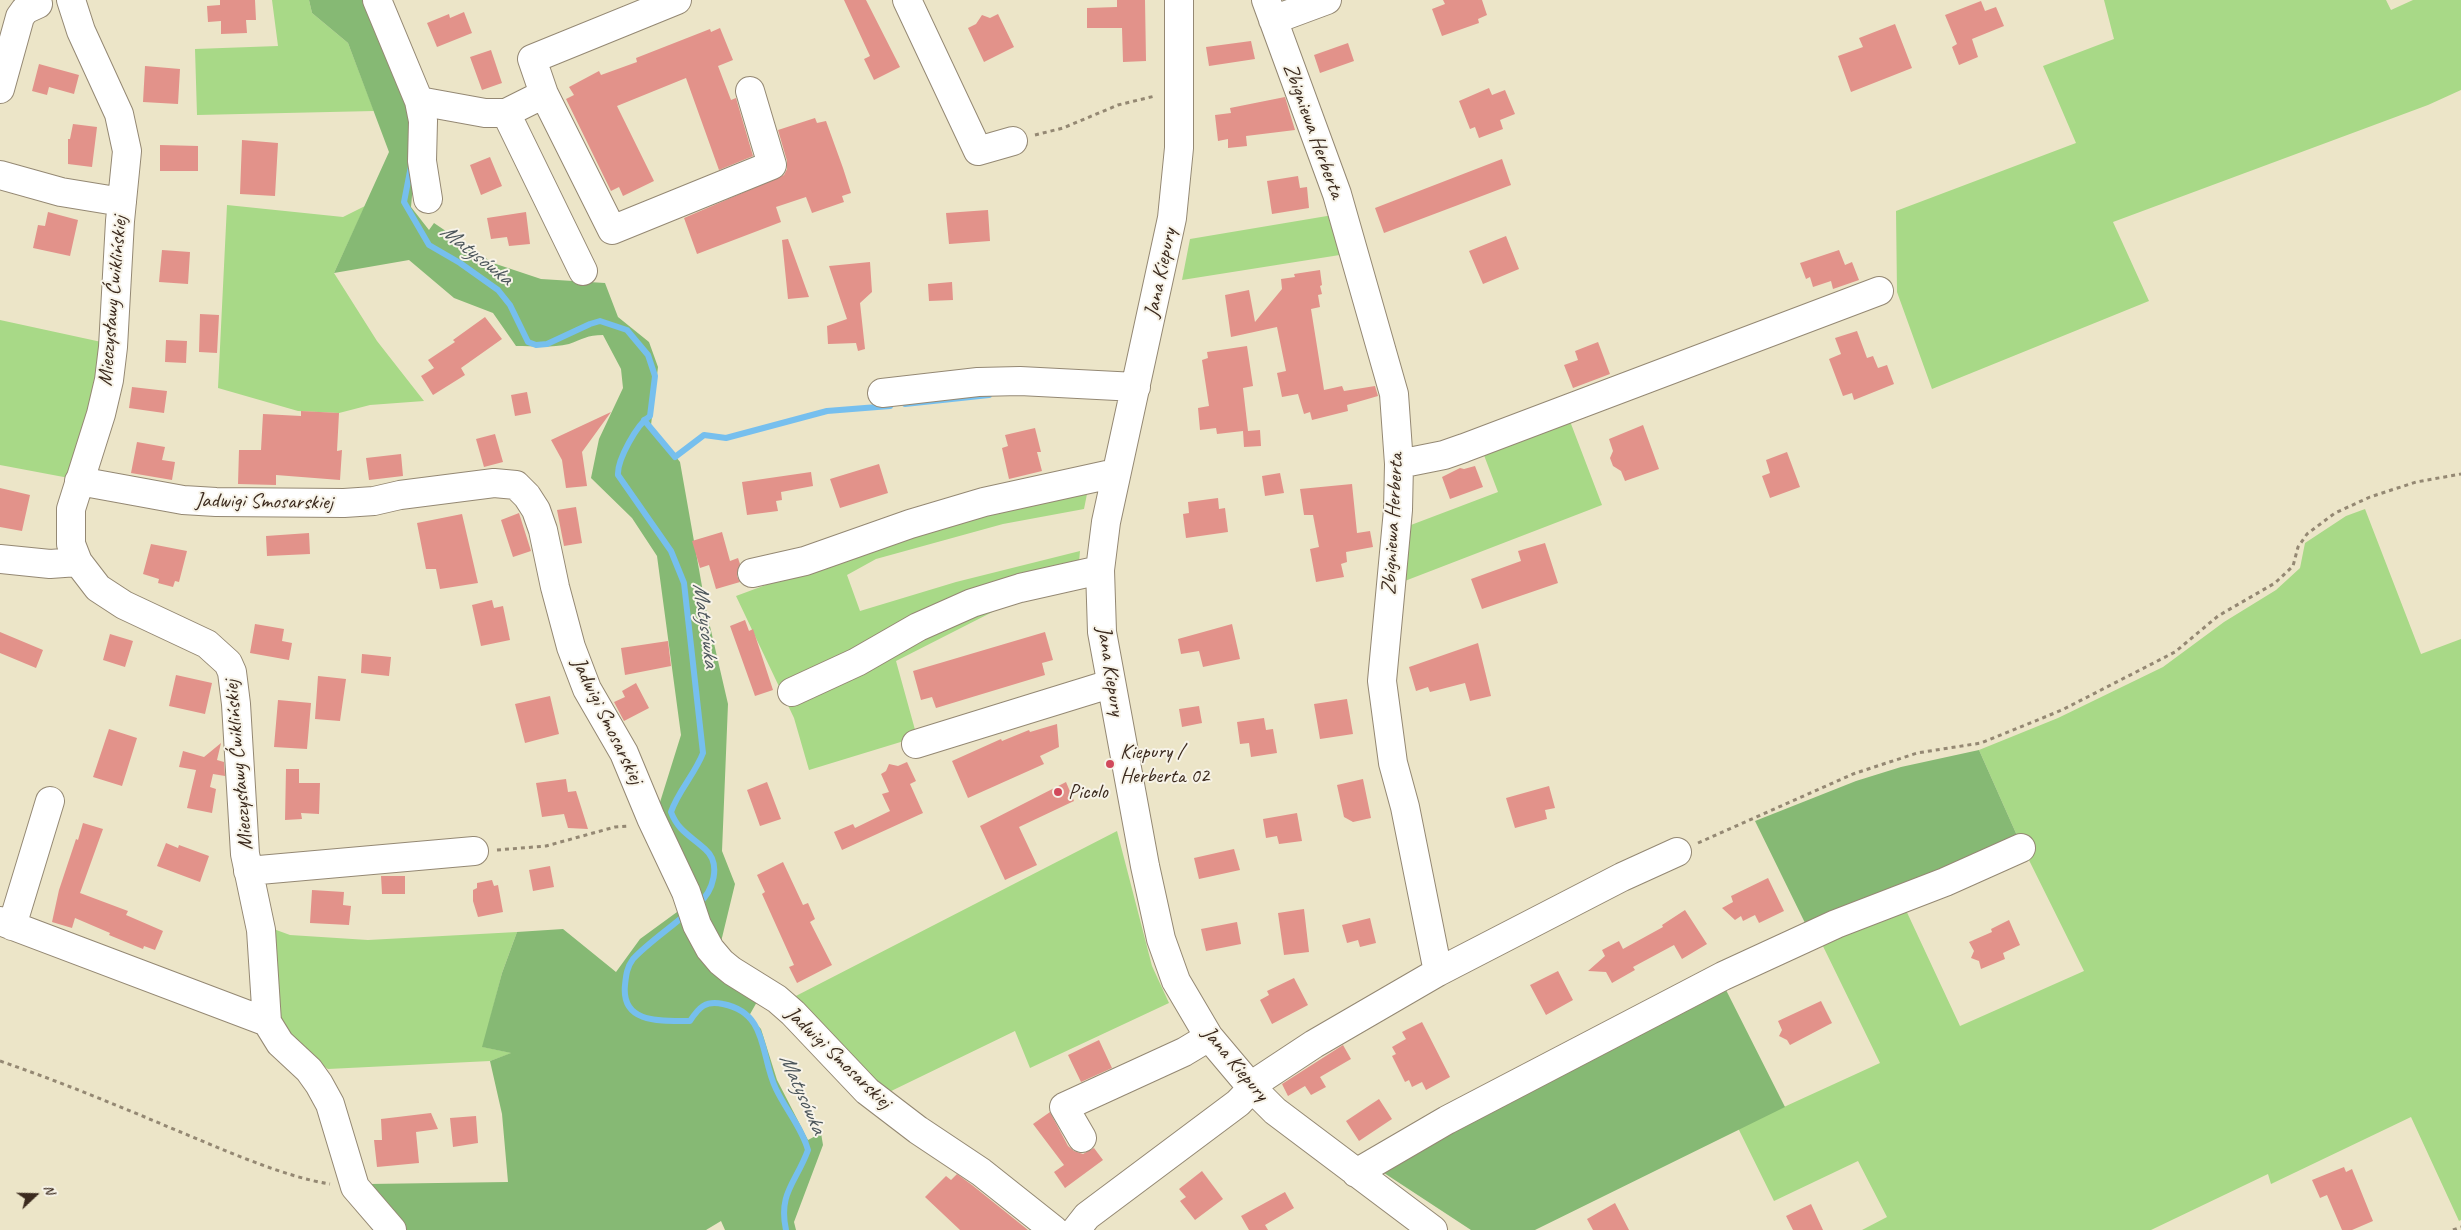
<!DOCTYPE html>
<html>
<head>
<meta charset="utf-8">
<style>
	body { margin:0 }
	#map { position:relative; width:2461px; height:1230px; overflow:hidden; background:#ece5c8; font-family:Caveat,sans-serif }
	canvas { display:block }
	.north { position:absolute; left:10px; top:1170px; width:50px; height:50px; -webkit-text-stroke:4px #f7f3e8; paint-order:stroke; rotate:69deg; font-size:14px; font-weight:700; line-height:20px; text-align:center; color:#3b2a1e }
	.north::after { content:''; display:block; margin:auto; width:18px; height:22px; background:#3b2a1e; clip-path:polygon(50% 0,100% 100%,50% 72%,0 100%) }
</style>
</head>
<body>
<div id="map">
<canvas width="2461" height="1230"></canvas>
<div class="north">N</div>
</div>
<script>
const g = document.querySelector('canvas').getContext('2d');
g.lineJoin = 'round';
function paint(path, color) { g.fillStyle = color; g.fill(path, 'evenodd'); }
function stroke(path, color, width, dash) { g.strokeStyle = color; g.lineWidth = width; g.lineCap = dash ? 'butt' : 'round'; g.setLineDash(dash || []); g.stroke(path); }
function drawText(font, color, halo, rows, align = 'center') {
  g.font = font + ' Caveat,sans-serif'; g.lineWidth = 4; g.setLineDash([]); g.textBaseline = 'middle'; g.strokeStyle = halo; g.fillStyle = color; for (const [text, x, y, turn = 0] of rows) {
    g.save(); g.translate(x, y); g.rotate((+turn || 0) * Math.PI / 180); g.textAlign = isNaN(turn) ? turn : align; if (halo) g.strokeText(text, 0, 0); g.fillText(text, 0, 0); g.restore();
  }
}
paint(new Path2D(`
	M272 0H309L312 13 348 43 374 111 197 115 195 49 278 46Z
	M2104 0H2386L2391 10 2413 0H2461V90L2428 105 2113 222 2149 301 1932 389 1897 292 1896 211 2076 143 2043 66 2114 39Z
	M227 205 343 217 365 206 334 273 377 341 424 401 370 405 339 413 298 411 218 388Z
	M1333 215 1346 254 1182 280 1190 239Z
	M0 320 106 343 69 478 0 465Z
	M1568 416 1602 505 1397 584 1403 528 1498 492 1482 450Z
	M1088 489 1084 509 1003 524 876 559 847 575 860 611 956 582 1080 551 1077 585 1012 602 896 661 917 737 809 770 794 718 736 596 939 521Z
	M2365 509 2421 654 2461 639V1220L2459 1221 2411 1117 2271 1184 2268 1174 2151 1230H1862L1887 1217 1858 1161 1774 1201 1738 1128 1880 1063 1819 938 1904 906 1960 1026 2084 971 2019 840 1979 750 2058 718 2163 667 2224 622 2276 590 2300 568 2305 543 2346 516Z
	M1117 831 1152 966 1169 1003 1030 1068 1015 1031 885 1094 790 999Z
	M268 927 290 935 368 940 517 932 502 973 483 1047 512 1053 490 1061 328 1069 284 1039 271 996Z`), '#a8d987');
paint(new Path2D(`
	M309 0H368L414 102 415 162 411 207 429 230 434 223 493 263 541 279 605 283 618 317 649 342 658 367 651 425 680 462 706 609 728 704 722 851 735 884 720 946 656 815 681 735 657 556 632 518 591 478 599 439 623 388 621 369 603 335C587 335 583 339 569 344 552 348 533 346 516 346L493 313 454 298 409 260 334 273 389 152 348 43 312 13Z
	M1979 750 2019 840 1807 927 1755 821 1856 781 1901 767Z
	M677 912 703 949 758 1000 749 1016 761 1029 777 1080 808 1140 821 1133 823 1145 794 1222 796 1230H725L721 1221 706 1230H403L368 1184 508 1182 502 1114 490 1061 511 1053 482 1047 502 973 517 932 563 929 616 972 640 939Z
	M1724 986 1785 1107 1535 1230H1471L1378 1169Z`), '#86b974');
stroke(new Path2D(`
	M411 166 404 202 429 245 460 263 498 290 510 305 528 342 536 345 547 344 590 324 600 321 627 330 648 355 655 376 650 416C637 424 617 460 618 475L671 551 684 583 703 753C695 774 678 791 671 812 678 831 691 836 705 849 722 864 713 892 698 904
	M905 404 989 395
	M644 420 675 457 704 435 726 438 827 411 890 406
	M686 914C669 929 648 943 633 959 627 967 626 975 625 985 621 1024 661 1021 690 1021 699 1007 706 1000 723 1004 769 1013 760 1057 776 1089 786 1110 802 1128 808 1150 796 1183 778 1193 786 1230`), '#76bfee', 6);
paint(new Path2D(`
	M220 0H255L256 20H246L247 33 221 34V21L208 22 207 6 220 5Z
	M844 0H866L900 67 874 80 864 59 870 56Z
	M1117 0H1145L1146 61 1123 62 1122 28H1087V8L1117 7Z
	M1443 0H1482L1487 15 1478 19 1479 23 1442 36 1432 9 1445 4Z
	M1981 1 1985 11 1996 7 2004 26 1972 39 1978 57 1959 65 1952 47 1957 44 1945 15Z
	M464 12 472 33 437 47 427 23 449 14 450 18Z
	M998 14 1014 47 984 62 968 28 976 24 982 15 990 18Z
	M1895 24 1912 68 1851 92 1838 56 1863 47 1859 38Z
	M720 28 733 60 718 66 731 100 736 98 753 156 719 170 686 78 617 106 654 181 623 196 619 187 611 191 566 99 574 95 569 87 599 71 601 75 637 62 636 58 710 29 711 32Z
	M1251 41 1255 59 1209 66 1206 47Z
	M1348 43 1354 61 1320 73 1314 55Z
	M491 50 502 83 482 90 470 57Z
	M39 64 79 75 74 94 49 87 47 95 32 91Z
	M145 66 180 69 178 104 143 102Z
	M1489 88 1492 95 1505 90 1515 114 1500 120 1503 129 1479 138 1475 127 1470 129 1459 101Z
	M1285 97 1295 130 1246 136 1247 146 1228 148V139L1218 141 1215 115 1231 113 1230 108Z
	M815 118 817 123 826 121 843 168 851 193 842 196 844 202 812 213 806 197 776 207 781 222 697 254 684 218 784 175 787 169V161L778 130Z
	M73 124 97 127 92 167 68 164V139H70Z
	M242 140 278 143 275 196 240 194Z
	M160 145 198 146V171H160Z
	M490 157 502 186 481 195 470 165Z
	M1502 159 1511 185 1384 233 1375 208Z
	M1298 176 1300 188 1307 187 1309 208 1272 214 1267 181Z
	M988 210 990 241 949 244 946 213Z
	M48 212 78 220 70 256 33 248 38 225 45 226Z
	M526 212 530 244 509 246 507 237 491 239 487 218Z
	M1506 236 1519 269 1483 284 1469 251Z
	M788 239 809 297 788 299 782 240Z
	M162 250 190 252 188 284 159 282Z
	M1839 250 1845 265 1852 262 1859 280 1833 289 1831 281 1813 287 1810 277 1806 279 1800 263Z
	M870 262 872 292 860 303 865 349 858 351 856 343 828 344 827 326 847 319 829 266Z
	M1320 270 1322 285 1320 286 1322 294 1318 295 1320 307 1311 309 1324 390 1342 386 1344 391 1375 386 1378 396 1347 405 1348 411 1312 420 1310 412 1304 414 1298 394 1282 397 1277 373 1286 371 1277 327 1231 337 1225 295 1249 290 1255 322 1282 289 1281 279 1295 277 1294 274Z
	M952 282 953 300 929 301 928 284Z
	M200 314 219 315 217 353 199 352Z
	M485 317 502 339 461 368 465 375 433 395 421 376 434 368 428 360 455 342 453 340Z
	M1857 331 1867 358 1873 356 1878 368 1887 365 1894 384 1854 400 1852 393 1843 396 1829 359 1841 354 1835 338Z
	M166 340 187 341 186 363 165 362Z
	M1598 342 1610 374 1573 388 1564 365 1578 360 1575 351Z
	M1247 346 1253 386 1243 388 1248 431 1260 430 1261 446 1244 447 1243 431 1217 434 1216 428 1200 430 1198 408 1209 406 1202 360 1208 358 1207 352Z
	M132 387 167 391 164 413 129 408Z
	M527 392 531 413 515 416 511 395Z
	M301 411 339 413 337 451 342 450 340 480 276 475V485L238 484 239 450H261L263 414 301 416Z
	M611 412 582 452 587 486 566 488 562 460 551 440Z
	M1643 425 1659 469 1625 481 1621 471 1613 466 1610 458 1613 451 1609 439Z
	M1035 428 1041 452H1037L1042 471 1009 479 1002 448 1008 446 1005 435Z
	M495 434 503 462 484 467 476 439Z
	M137 442 165 447 162 460 175 462 172 480 131 473Z
	M1787 452 1800 487 1770 498 1762 476 1770 473 1766 460Z
	M401 454 403 476 369 480 366 458Z
	M879 464 888 493 840 508 830 479Z
	M1475 466 1483 487 1450 499 1442 477 1460 468 1464 469Z
	M811 472 813 486 781 492 782 500 776 501 778 511 747 515 742 482Z
	M1280 473 1284 493 1265 496 1262 476Z
	M1352 484 1357 533 1370 531 1373 547 1346 552 1347 562 1341 564 1344 577 1316 582 1310 549 1319 547 1313 515H1304L1300 489Z
	M0 488 30 495 22 531 0 527Z
	M1218 498 1219 509 1225 508 1228 532 1186 538 1183 514 1189 513 1188 502Z
	M576 507 582 543 564 546 557 510Z
	M519 513 531 551 513 557 501 520Z
	M462 514 478 583 440 589 436 569H426L417 523Z
	M722 532 730 561 738 558 740 564 737 576 740 582 716 589 709 565 700 568 692 541Z
	M309 533 310 554 267 556 266 536Z
	M1545 543 1558 583 1482 609 1471 579 1521 561 1518 551Z
	M151 544 187 551 179 582 175 581 173 587 158 583 159 579 143 574Z
	M492 600 494 608 503 606 510 640 481 646 472 605Z
	M745 620 749 631 753 629 773 690 755 696 730 626Z
	M255 624 284 629 282 641 292 643 289 660 250 653Z
	M1232 624 1240 659 1203 667 1199 651 1181 654 1178 639Z
	M0 632 43 650 36 668 0 653Z
	M1045 632 1053 660 1042 663 1045 675 936 708 932 697 921 700 913 671Z
	M110 634 133 641 125 667 103 660Z
	M668 641 671 666 625 675 621 648Z
	M1478 643 1491 696 1470 701 1465 683 1430 692 1428 687 1416 691 1409 667Z
	M362 654 391 657 389 676 361 673Z
	M176 675 212 683 205 714 169 706Z
	M318 676 346 679 340 721 315 719Z
	M636 683 649 708 624 721 614 702 625 697 622 691Z
	M550 696 559 734 525 743 515 704Z
	M1347 699 1353 734 1320 739 1314 704Z
	M278 700 311 703 307 749 274 747Z
	M1199 706 1202 723 1182 727 1179 709Z
	M1264 718 1266 730 1273 729 1277 753 1251 757 1249 743 1240 744 1237 722Z
	M1057 724 1059 747 1040 756 1044 764 968 798 952 761 1001 739 1002 741 1029 730 1030 732Z
	M109 729 137 738 122 786 93 777Z
	M221 743 217 760 224 762 225 776 213 774 210 787 216 789 212 813 187 808 196 770 179 767 183 751 204 757Z
	M907 762 916 781 910 784 923 813 842 850 834 832 853 824 855 828 890 811 882 794 889 792 881 774 886 771 889 764 898 766Z
	M286 769H299V783H320L319 814 301 813 302 819 285 820Z
	M566 779 568 792 576 791 588 829 568 828 564 814 542 817 536 783Z
	M1363 779 1371 818 1353 822 1344 817 1337 785Z
	M767 782 781 819 760 826 747 790Z
	M1066 782 1074 801 1019 827 1037 865 1005 880 980 826Z
	M1549 786 1555 808 1545 810 1547 819 1515 828 1506 798Z
	M1297 813 1302 841 1279 844 1277 836 1266 838 1263 819Z
	M83 823 103 829 80 893 128 911 126 915 163 931 155 950 144 946 143 949 109 935 110 933 75 918 72 928 52 922 59 890 76 839 78 840Z
	M166 843 178 848 179 845 209 856 200 882 157 866Z
	M1234 849 1240 870 1199 879 1194 858Z
	M783 862 803 905 808 903 815 919 810 922 832 965 797 983 789 967 794 965 762 894 765 892 757 875Z
	M550 866 554 887 533 891 529 870Z
	M381 876H405V894H382Z
	M1768 878 1784 911 1759 923 1755 915 1743 921 1741 916 1735 920 1722 908 1733 902 1731 896Z
	M492 880 494 886 498 885 503 912 478 917 473 901V890L477 888V883Z
	M312 890 344 892 343 905 351 906 349 925 310 923Z
	M1304 909 1309 952 1284 955 1278 913Z
	M1685 910 1707 944 1682 959 1674 945 1633 967 1635 970 1612 983 1606 972 1588 971 1605 956 1602 950 1619 941 1623 949 1663 927 1662 925Z
	M1370 918 1376 943 1360 947 1358 940 1347 943 1342 925Z
	M2009 920 2020 945 2003 953 2005 959 1981 969 1979 961 1971 958 1974 951 1969 942 1992 932 1991 929Z
	M1237 922 1241 944 1206 951 1201 929Z
	M1558 971 1573 1000 1546 1015 1530 985Z
	M1294 978 1308 1005 1272 1024 1260 1000 1269 995 1267 991Z
	M1821 1001 1832 1023 1790 1045 1787 1040 1779 1036 1782 1030 1778 1021Z
	M1422 1022 1450 1077 1426 1090 1422 1082 1412 1087 1409 1080 1405 1082 1392 1056 1396 1054 1392 1047 1406 1039 1402 1032Z
	M1099 1040 1112 1068 1081 1082 1068 1055Z
	M1343 1045 1351 1059 1320 1077 1326 1087 1311 1095 1305 1086 1288 1096 1282 1084Z
	M1379 1099 1392 1119 1359 1141 1346 1121Z
	M1050 1112 1068 1146 1074 1151 1083 1154 1094 1148 1103 1160 1065 1188 1054 1172 1064 1165 1033 1124Z
	M431 1113 438 1129 416 1132 419 1163 377 1167 374 1140H382L381 1119Z
	M476 1116 478 1143 453 1147 450 1118Z
	M2344 1167 2346 1172 2352 1169 2373 1221 2352 1230H2342L2327 1195 2320 1198 2312 1180Z
	M1202 1171 1223 1199 1195 1220 1180 1201 1186 1197 1179 1189Z
	M957 1174 972 1185 1028 1230H960L925 1197 946 1176 951 1180Z
	M1285 1192 1294 1208 1265 1225 1268 1230H1249L1241 1216Z
	M1615 1203 1629 1230H1593L1587 1219Z
	M1811 1204 1823 1230H1793L1786 1216Z`), '#e2928a');
const minor = new Path2D(`
	M71 0 81 31 119 114 127 151 120 221 113 347 109 380 101 414 71 509V544L78 562 98 588 124 605 207 644 228 663 232 672 236 704 245 854 261 930 267 1022 280 1043 309 1070 319 1084 330 1104 355 1187 392 1230
	M377 0 419 101 423 121 422 161 428 199
	M677 0 532 59 544 94 612 230 772 165 750 91
	M907 0 978 151 1013 141
	M1179 0V148L1172 218 1106 522 1100 570 1102 632 1145 866 1161 939 1176 981 1209 1037 1252 1088 1275 1111 1433 1230
	M1266 0 1337 194 1394 394 1399 464 1398 510 1382 681 1393 763 1405 807 1438 972
	M1273 20 1327 0
	M0 89 20 17 25 10 38 4
	M419 101 485 113H506L544 94
	M506 113 583 271
	M0 175 61 192 122 202
	M882 393 978 382 1020 381 1136 387
	M1399 464 1444 455 1464 448 1879 291
	M79 481 183 500 216 502 344 503 374 501 400 495 494 483 516 485 527 496 536 510 543 530 555 587 571 647 587 689 624 753 651 818 686 892 697 925 710 949 721 962 732 971 777 999 793 1013 867 1091 918 1130 981 1172 1054 1230
	M0 559 50 564 78 562
	M752 573 805 561 910 524 984 502 1116 473
	M792 692 857 662 918 627 972 603 1020 588 1100 570
	M916 744 1110 684
	M248 871 474 851
	M0 921 267 1022
	M12 926 50 801
	M1082 1138 1064 1107 1184 1052 1209 1037
	M1356 1173 1447 1120 1723 976 1836 924 1945 882 2021 848
	M1076 1230 1087 1216 1238 1103 1261 1079 1314 1044 1438 972 1622 877 1677 852`);
stroke(minor, '#948873', 30);
stroke(new Path2D(`
	M1035 135 1063 128 1118 105 1155 96
	M1698 843 1853 774 1917 753 1981 743 2062 710 2175 652 2218 616 2275 583 2293 566 2298 547 2307 534 2335 513 2370 497 2416 482 2461 474
	M497 850 546 846 615 827 628 826
	M0 1061C61 1082 119 1106 178 1131 222 1149 284 1177 330 1184
	M2453 1230 2461 1227`), '#948873', 3, [4, 4]);
stroke(minor, '#fff', 28);
for (const [x, y, r, color] of [
	[1110,764,5,"#d1495b"],
	[1058,792,5,"#d1495b"]
]) { const dot = new Path2D(); dot.arc(x, y, r, 0, 2 * Math.PI); g.fillStyle = color; g.fill(dot); stroke(dot, '#f7f3e8', 2); }
drawText('21px', '#3b2a1e', '#f7f3e8', [
	["Zbigniewa Herberta",1313,131,70],
	["Jana Kiepury",1161,273,-78],
	["Mieczysławy Ćwiklińskiej",113,301,-85],
	["Jadwigi Smosarskiej",264,502,1],
	["Zbigniewa Herberta",1393,524,-87],
	["Jana Kiepury",1110,671,81],
	["Jadwigi Smosarskiej",607,721,64],
	["Mieczysławy Ćwiklińskiej",239,765,-95],
	["Jadwigi Smosarskiej",838,1058,44],
	["Jana Kiepury",1235,1064,50]
]);
drawText('21px', '#3b2a1e', '#f7f3e8', [
	["Kiepury /",1120,752],
	["Herberta 02",1120,776],
	["Picolo",1068,792]
], 'left');
drawText('italic 22px', '#4d575c', '#f7f3e8', [
	["Matysówka",476,255,38],
	["Matysówka",705,625,82],
	["Matysówka",802,1094,66]
]);
</script>
</body>
</html>
